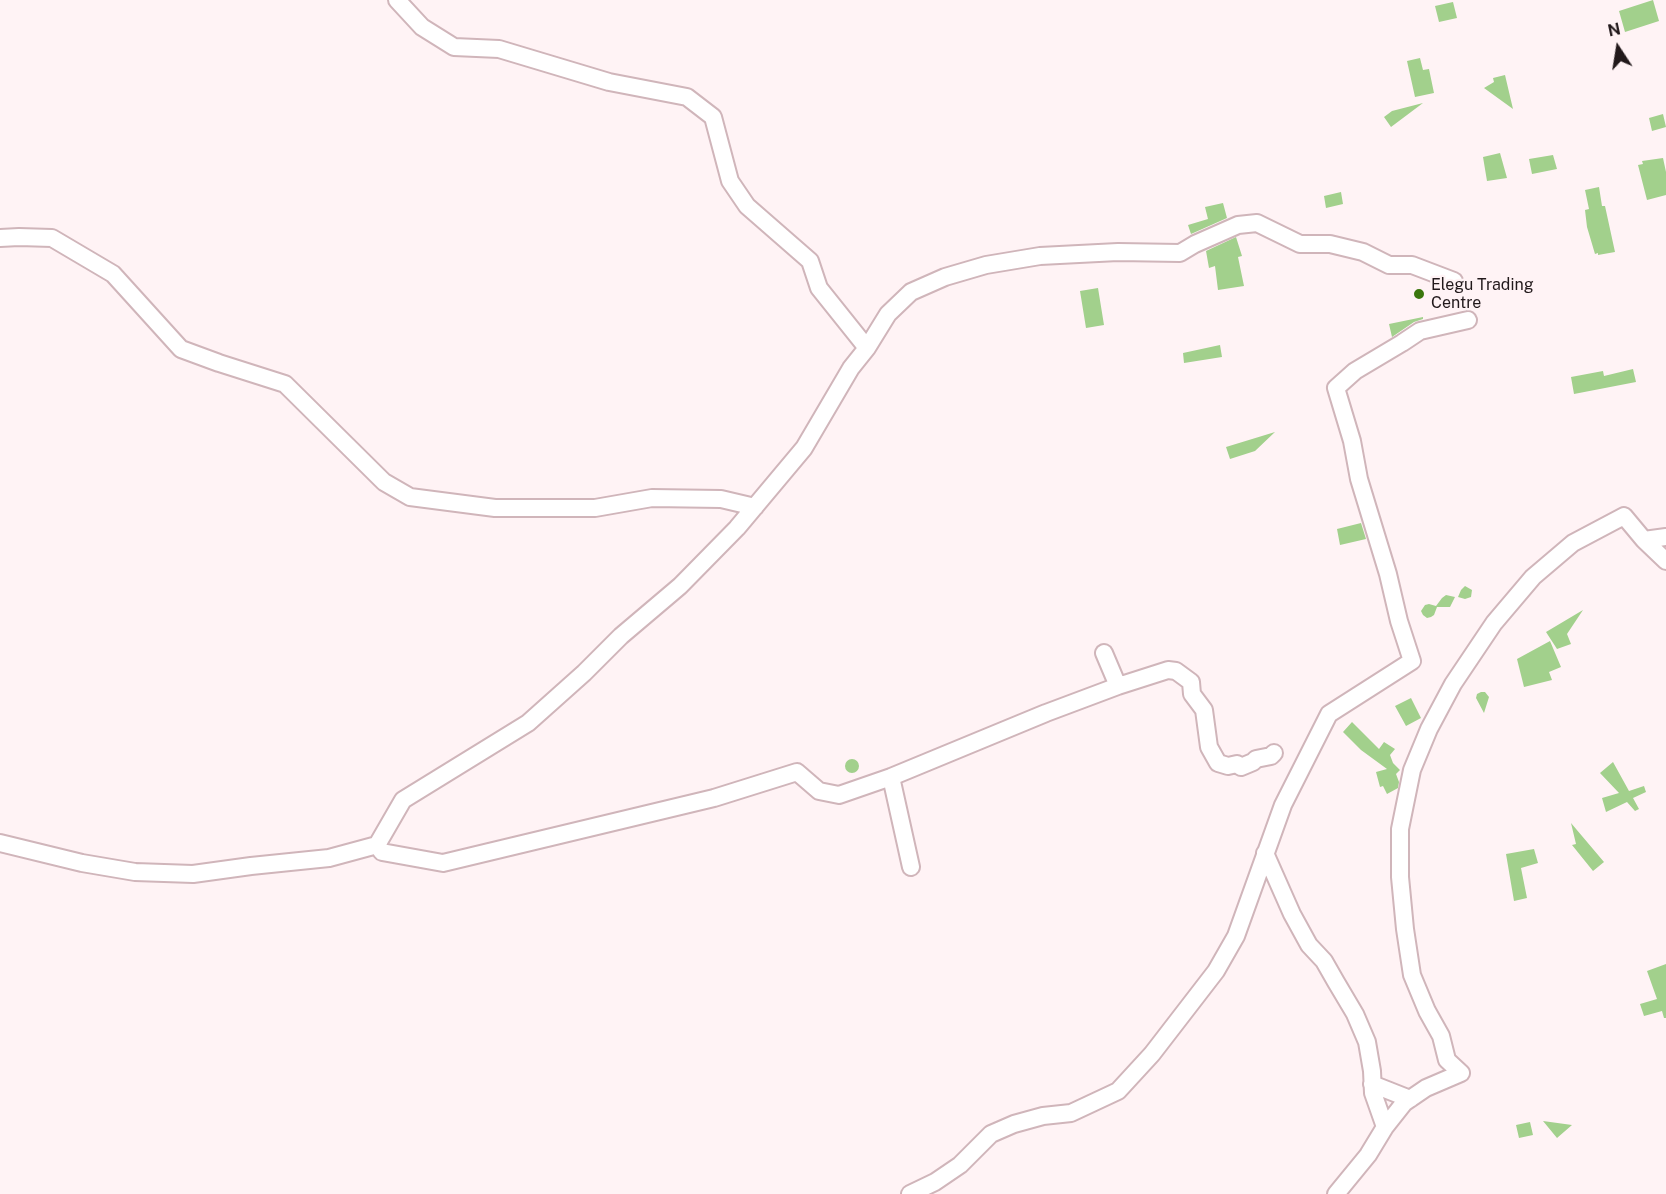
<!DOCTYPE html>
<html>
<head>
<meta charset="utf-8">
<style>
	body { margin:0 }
	#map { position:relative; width:1666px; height:1194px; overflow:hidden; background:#fff3f5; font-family:"Public Sans",sans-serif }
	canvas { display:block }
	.north { position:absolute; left:1588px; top:18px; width:60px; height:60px; -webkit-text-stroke:4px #fff3f5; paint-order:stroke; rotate:348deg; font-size:16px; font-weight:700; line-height:24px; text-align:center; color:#22191b }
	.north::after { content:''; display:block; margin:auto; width:21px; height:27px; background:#22191b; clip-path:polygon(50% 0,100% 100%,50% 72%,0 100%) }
</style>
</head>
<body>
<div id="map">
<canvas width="1666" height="1194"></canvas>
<div class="north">N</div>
</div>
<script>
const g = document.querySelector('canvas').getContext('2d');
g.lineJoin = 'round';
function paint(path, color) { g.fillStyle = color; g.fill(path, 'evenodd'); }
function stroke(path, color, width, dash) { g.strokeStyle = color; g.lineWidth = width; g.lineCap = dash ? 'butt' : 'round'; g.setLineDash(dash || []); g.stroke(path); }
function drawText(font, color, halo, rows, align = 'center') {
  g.font = font + ' "Public Sans",sans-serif'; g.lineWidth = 4.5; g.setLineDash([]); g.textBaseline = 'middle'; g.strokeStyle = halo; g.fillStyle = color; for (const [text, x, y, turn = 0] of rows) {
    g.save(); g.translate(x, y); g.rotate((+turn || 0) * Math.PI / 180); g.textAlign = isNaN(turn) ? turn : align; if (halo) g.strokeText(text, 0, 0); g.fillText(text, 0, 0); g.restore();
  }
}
paint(new Path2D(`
	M1653 0 1659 21 1625 32 1619 11Z
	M1453 2 1457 18 1439 22 1435 6Z
	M1420 58 1423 70 1429 69 1434 93 1415 97 1407 61Z
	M1505 75 1513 109 1484 88 1494 82 1493 78Z
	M1423 103 1391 127 1384 117 1392 111Z
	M1663 114 1666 127 1652 131 1649 118Z
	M1500 153 1507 178 1487 181 1483 157Z
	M1553 155 1557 169 1532 174 1529 159Z
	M1663 158 1666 172V195L1647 200 1638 165 1643 164 1642 161Z
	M1599 187 1602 206H1605L1615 252 1598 255V253L1595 254 1587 227 1585 210 1589 209 1585 190Z
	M1341 192 1343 204 1326 208 1324 196Z
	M1223 203 1227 218 1191 234 1188 225 1208 219 1205 207Z
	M1236 237 1242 256 1238 257 1244 286 1218 290 1215 266 1209 268 1206 251Z
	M1098 288 1104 325 1086 328 1080 291Z
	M1423 317V319L1414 322 1392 337 1389 324Z
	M1220 345 1222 357 1184 363 1183 353Z
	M1633 369 1636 382 1574 394 1571 377 1603 371 1604 376Z
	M1275 432 1255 451 1230 459 1226 447Z
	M1361 523 1366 539 1340 545 1337 529Z
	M1465 586 1472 590 1471 597 1465 599 1458 597 1461 590Z
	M1446 595 1455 597 1450 607H1437L1434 615 1431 617 1427 618 1423 615 1421 611 1425 605 1429 604 1436 606 1442 598Z
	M1583 610 1567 634 1571 644 1557 649 1546 632Z
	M1550 641 1561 667 1549 672 1552 680 1524 687 1517 659Z
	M1481 692H1485L1489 697 1484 713 1476 698 1477 694Z
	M1411 698 1421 718 1406 726 1395 706Z
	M1352 722 1379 749 1384 742 1395 749 1390 755 1393 763 1400 770 1396 774 1399 782 1398 788 1387 794 1383 786 1380 787 1376 772 1387 769 1361 750 1343 732Z
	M845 766a7 7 0 1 1 14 0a7 7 0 1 1-14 0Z
	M1613 762 1629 791 1644 786 1646 792 1633 798 1639 809 1635 811 1627 802 1606 812 1602 798 1619 793 1600 773Z
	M1571 823 1604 862 1593 871 1572 845 1576 844Z
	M1534 849 1538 863 1521 868 1527 898 1514 901 1506 854Z
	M1666 964V1018H1664L1662 1011 1644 1016 1640 1004 1657 999 1647 971Z
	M1543 1121 1572 1125 1557 1138Z
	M1530 1122 1533 1135 1519 1138 1516 1125Z`), '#a2d08c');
const minor = new Path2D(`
	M397 0 422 27 454 47 499 49 609 82 687 97 713 117 730 181 747 206 810 261 819 288 867 348
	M0 238 19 237 52 238 113 274 181 349 219 363 285 384 384 482 410 497 495 508H595L652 498 721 499 755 507
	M1644 540 1666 561
	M1104 653 1118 686
	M891 777 911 867
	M0 843 82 863 135 872 193 874 251 866 329 858 377 845 403 800 528 723 584 673 621 636 680 586 737 528 804 448 851 368 867 348 888 314 911 292 945 277 986 265 1040 256 1118 252 1180 253 1195 244 1238 225 1257 223 1300 244H1330L1363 252 1389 265H1412L1454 281
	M377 845 382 852 443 863 714 798 797 772 819 791 839 795 891 777 1046 713 1118 686 1168 670 1176 671 1191 682 1192 694 1204 710 1209 747 1218 763 1228 766 1237 764 1241 767 1253 762 1256 759 1271 756 1274 753
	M1265 853 1292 914 1309 945 1324 961 1336 982 1355 1014 1367 1042 1372 1071 1373 1093 1385 1127
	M1372 1084 1410 1099
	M910 1194 935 1182 960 1165 991 1134 1014 1124 1043 1116 1071 1113 1118 1091 1152 1054 1216 971 1236 936 1283 805 1329 714 1412 661 1399 621 1388 574 1359 479 1352 441 1336 388 1355 371 1402 343 1420 331 1468 320
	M1336 1194 1368 1155 1385 1127 1404 1103 1426 1088 1461 1073 1447 1060 1441 1036 1427 1011 1412 975 1405 929 1400 877V829L1412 770 1429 729 1453 684 1494 623 1533 577 1573 543 1624 516 1644 540 1666 537`);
stroke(minor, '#d0b5ba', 20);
stroke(minor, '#fff', 16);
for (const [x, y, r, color] of [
	[1419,294,6,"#3a760d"]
]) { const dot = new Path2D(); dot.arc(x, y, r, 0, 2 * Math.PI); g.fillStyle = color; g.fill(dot); stroke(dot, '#fff3f5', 2); }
drawText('16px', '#22191b', '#fff3f5', [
	["Elegu Trading",1431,285],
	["Centre",1431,303]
], 'left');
</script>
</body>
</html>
